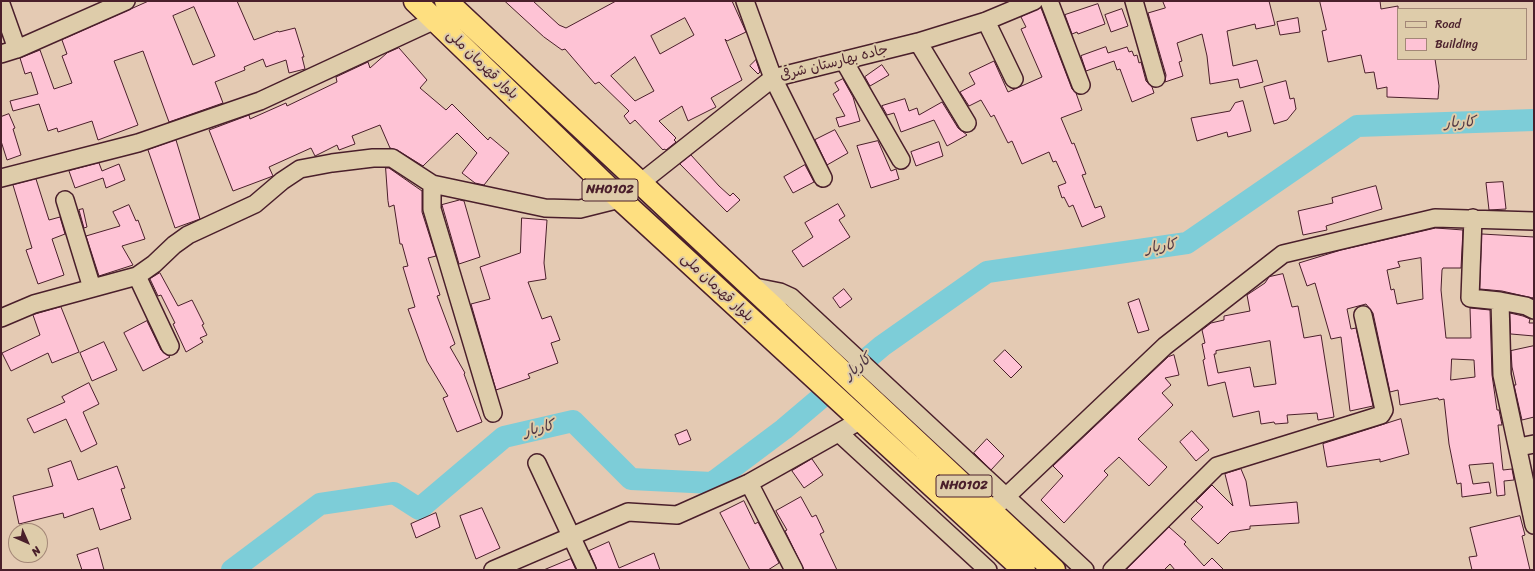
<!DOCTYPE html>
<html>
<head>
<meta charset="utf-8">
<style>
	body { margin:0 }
	#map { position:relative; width:1535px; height:571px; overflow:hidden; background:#e4cab3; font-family:Sriracha,sans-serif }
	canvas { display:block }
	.frame { position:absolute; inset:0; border:2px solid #4a1f2b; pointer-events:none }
	.legend { position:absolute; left:1397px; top:8px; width:130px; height:52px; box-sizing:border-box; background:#deccaa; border:1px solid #a38777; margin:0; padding:5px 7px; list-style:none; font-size:12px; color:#4a1f2b }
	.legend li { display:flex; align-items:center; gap:8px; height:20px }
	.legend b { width:20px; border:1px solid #a38777 }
	.north { position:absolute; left:8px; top:523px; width:40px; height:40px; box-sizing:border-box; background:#deccaa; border:1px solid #a38777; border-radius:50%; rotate:135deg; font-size:11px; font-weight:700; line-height:16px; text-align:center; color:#4a1f2b }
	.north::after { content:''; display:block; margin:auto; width:14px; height:18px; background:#4a1f2b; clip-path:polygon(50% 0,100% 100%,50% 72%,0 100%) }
</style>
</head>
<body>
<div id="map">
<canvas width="1535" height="571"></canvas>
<div class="frame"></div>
<ul class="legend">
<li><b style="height:5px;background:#deccaa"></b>Road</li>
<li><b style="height:11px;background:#fec3d5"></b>Building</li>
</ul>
<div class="north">N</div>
</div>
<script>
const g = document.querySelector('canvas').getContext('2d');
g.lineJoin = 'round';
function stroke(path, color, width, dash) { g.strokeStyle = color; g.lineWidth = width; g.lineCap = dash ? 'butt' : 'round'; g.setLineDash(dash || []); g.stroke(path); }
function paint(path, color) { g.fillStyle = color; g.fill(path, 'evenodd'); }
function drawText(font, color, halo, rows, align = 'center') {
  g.font = font + ' Sriracha,"Playpen Sans Arabic",sans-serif'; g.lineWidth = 4; g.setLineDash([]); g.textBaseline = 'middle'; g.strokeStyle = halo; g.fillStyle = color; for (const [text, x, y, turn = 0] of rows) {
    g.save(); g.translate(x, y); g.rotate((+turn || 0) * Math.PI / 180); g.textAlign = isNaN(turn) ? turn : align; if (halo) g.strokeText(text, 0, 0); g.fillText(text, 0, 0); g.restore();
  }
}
stroke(new Path2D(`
	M232 570 320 504 394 493 419 509 504 437 573 421 631 479 712 483 784 429 882 346 987 272 1187 243 1357 126 1534 120`), '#7dcdd8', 22);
const building = new Path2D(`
	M149 1H237L254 40 278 31 279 32 295 28 304 57H302L305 69 289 73 286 60 266 67 263 59 244 67 245 70 215 82 223 103 169 122 143 51 114 61 138 125 98 140 92 121 58 132 57 128 48 131 39 104 13 111 10 101 38 94 31 72 25 74 20 58 40 50 54 89 72 83 62 56 67 54 62 40ZM194 7 215 56 193 65 173 16Z
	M505 1H533L559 25 566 28 616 1H732L746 32 727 41 725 39 742 80 711 98 716 107 688 121 682 106 659 121 676 138 674 140 676 142 666 150 664 149 663 150 635 120 630 124 624 116 629 111 599 82 595 84 565 49 562 50 544 37ZM685 18 694 35 660 54 651 36ZM635 57 654 91 635 101 611 76Z
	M1163 1H1269L1275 25 1256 29 1255 24 1227 31 1233 66 1257 60 1263 82 1240 88 1238 79 1210 84 1207 56 1202 34 1177 43 1182 61 1179 62 1183 76 1165 82 1166 75 1148 13 1165 8Z
	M1320 1H1380L1381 9 1398 6V59H1435L1439 86 1438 99 1387 97V87L1377 89 1374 72 1365 73 1361 55 1328 62 1322 31 1326 30Z
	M1098 4 1105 24 1078 34 1077 32 1072 34 1065 15Z
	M1041 8 1072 89 1076 93 1082 110 1061 118 1072 144 1074 143 1086 174 1082 175 1095 208 1101 206 1105 217 1082 227 1073 205 1069 207 1064 197 1062 198 1058 186 1066 183 1056 161 1053 162 1049 152 1022 164 1012 141 1008 143 994 115 991 117 981 100 969 106 960 92 975 84 969 73 994 61 1008 92 1042 77 1021 29 1026 27 1021 17Z
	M1122 9 1128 26 1111 32 1105 15Z
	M1298 18 1300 32 1280 35 1277 22Z
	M1106 47 1108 53 1127 47 1129 52 1132 51 1134 56 1137 55 1139 63 1141 62 1146 81 1152 87 1154 93 1132 102 1120 69 1117 70 1114 61 1086 71 1081 56Z
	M399 48 427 80 420 88 446 110 452 104 488 140 490 137 509 153 484 185 475 183 462 173 477 153 457 133 423 166 397 150 390 148 380 125 352 136 355 144 339 150 337 145 315 156 311 148 269 167 273 176 233 191 209 130 249 115 250 119 286 103 287 106 337 82 336 77 368 62 370 68 387 53Z
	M756 60 760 72 758 74 750 66Z
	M882 65 889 75 870 86 865 77Z
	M843 79 853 97 860 121 839 127 836 118 845 116 833 94 839 90 835 83Z
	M1286 81 1290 99 1294 98 1296 109 1287 120 1274 124 1264 87Z
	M905 99 909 111 917 108 919 115 942 102 958 128 967 135 947 146 934 120 901 132 894 113 887 115 882 106Z
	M1243 101 1251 131 1228 137 1227 132 1197 141 1191 118 1230 111 1235 103Z
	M9 114 15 128 13 129 21 155 7 160 1 141V117Z
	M835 130 848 153 827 165 815 140Z
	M176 140 200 219 175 228 148 150Z
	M878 141 891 171 896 169 899 179 871 188 857 146Z
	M939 142 943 156 916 166 911 152Z
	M691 155 719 186 730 196 733 193 740 200 727 212 680 164Z
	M99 163 102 171 119 164 125 180 106 188 103 178 75 188 69 171Z
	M805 165 814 182 793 193 784 177Z
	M386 168H389L422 191V212L436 256 428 258 440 295 437 296 455 344 450 347 465 373 464 374 482 422 457 432 443 398 448 396 427 361 408 309 415 307 403 267 408 266 402 244H400L394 205 389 207 388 201Z
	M36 179 49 220 60 217 65 234 52 239 64 275 38 284 26 250 32 248 13 185Z
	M1503 182 1506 209 1489 210 1486 183Z
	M1376 186 1382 209 1326 226 1327 230 1303 235 1298 211 1333 203 1332 198Z
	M460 200 464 201 480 257 459 264 442 205Z
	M838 204 845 216 839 220 850 237 803 267 792 251 813 237 805 223Z
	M129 205 136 221 138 220 145 239 122 246 133 265 99 276 86 236 120 226 113 212Z
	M83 209 87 227 84 228 79 210Z
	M522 218 547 220 544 263 546 279 528 282 542 319 551 316 560 340 551 343 558 363 528 374 530 378 496 390 471 304 490 299 480 267 520 253Z
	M1436 228 1463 230 1461 268H1443L1442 270 1441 290 1446 338H1471L1470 308 1490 310 1492 375 1497 410H1499L1502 425H1498L1503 470 1512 469 1514 480 1504 481 1505 495 1497 496 1493 463 1469 465 1473 484 1489 482 1491 493 1462 497 1461 483 1457 484 1449 444 1444 399 1439 400 1438 398 1400 405 1398 390 1390 392 1373 313 1366 304 1347 309 1351 329 1356 328 1373 406 1350 411 1341 337 1331 339 1315 283 1307 286 1299 263 1341 250ZM1421 258 1423 299 1397 304 1394 289 1391 290 1387 270 1400 267 1398 262ZM1452 359 1474 360 1475 377 1451 380Z
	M1482 234 1534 237V297L1532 298 1502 291 1480 289Z
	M160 273 178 306 192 300 204 324 202 325 207 335 200 338 203 342 186 352 173 324 175 323 161 295 158 296 150 279Z
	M1283 274 1292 307 1298 306 1304 338 1321 335 1334 417 1318 420 1317 413 1287 415 1288 423 1275 424 1274 422 1261 424 1259 411 1233 417 1225 382 1208 386 1203 360 1205 359 1202 344 1205 343 1202 330 1211 323 1224 320V316L1250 311 1247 295 1265 283 1269 277ZM1270 341 1276 384 1254 387 1250 367 1218 373 1214 354H1216V351Z
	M844 289 852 299 840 308 833 298Z
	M1139 299 1149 330 1138 333 1128 303Z
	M61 307 79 352 52 363 48 353 11 371 2 353 40 335 33 315Z
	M1510 313 1523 316 1530 319 1529 323H1534V336L1511 334Z
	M147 321 161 350 170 357 143 371 124 333Z
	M104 342 117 370 92 381 80 353Z
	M1534 346V417L1522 420 1514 385H1516L1512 367 1511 351Z
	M1005 350 1022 367 1011 378 994 361Z
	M1174 355 1179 375 1165 378 1171 385 1162 393 1173 405 1138 439 1167 467 1149 486 1119 457 1104 471 1108 475 1064 523 1041 500 1063 476 1053 466 1168 357Z
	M89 383 99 404 83 412 97 444 81 452 66 419 34 433 27 419 65 402 62 397Z
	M1401 419 1409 454 1380 462V459L1327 467 1323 444Z
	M687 430 691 440 679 445 675 435Z
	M1192 431 1209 450 1196 461 1180 442Z
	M987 439 1004 456 991 470 974 453Z
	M812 459 823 475 804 488 792 471Z
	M71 461 78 480 117 466 125 488 121 489 131 519 100 530 93 508 64 518 63 513 19 524 13 496 53 486 48 469Z
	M1241 469 1246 481 1250 506 1297 502 1299 523 1250 526V529L1230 532 1218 544 1191 519 1203 507 1196 501 1212 485 1233 506 1225 474Z
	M801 497 812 517 816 515 824 532 820 534 837 570H804L785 531 787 530 776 511Z
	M744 501 755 524 758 522 779 563 768 570H750L720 513Z
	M482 508 500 548 476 559 460 516Z
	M436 513 440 527 416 538 411 524Z
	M1520 516 1525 535 1522 536 1530 570H1472L1469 557 1477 556 1470 528Z
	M1169 527 1186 542 1184 544 1204 566 1212 558 1224 570H1175L1170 564 1164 570H1126Z
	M609 542 619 568 654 553 660 570H597L589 551Z
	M98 548 104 570H82L77 555Z
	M571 559 576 570H544Z`);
paint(building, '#fec3d5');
stroke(building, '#4a1f2b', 1);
const minor = new Path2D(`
	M745 1 773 78 823 178
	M1049 1 1081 85
	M1134 1 1156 78
	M1 4 17 49
	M986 21 1014 79
	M918 42 967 123
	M1 54 17 49 126 1
	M844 61 901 160
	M1 178 138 143 260 101 435 20
	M432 184V209L493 413
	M65 200 92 288
	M1473 218 1470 298 1500 301 1502 375 1534 525
	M137 276 170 346
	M750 286 780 292 791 297 1085 570
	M1500 301 1526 306 1534 310
	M1 318 34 304 137 276 154 264 174 245 188 235 255 204 282 181 300 169 332 163 373 158H392L432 184 545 208 580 209 620 199 773 78 918 42 986 21 1034 1
	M839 433 988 570
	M1519 447 1534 444
	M537 463 587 570
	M749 483 794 570
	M991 511 1165 346 1283 254 1435 218 1534 221
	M493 570 628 512 677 515 749 483 861 420
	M1112 570 1217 466 1381 415 1384 410 1363 315`);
const highway = new Path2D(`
	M415 1 620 199 1024 570
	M446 1 1054 570`);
stroke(minor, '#4a1f2b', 20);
stroke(highway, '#4a1f2b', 25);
stroke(minor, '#deccaa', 17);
stroke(highway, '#fedf80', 22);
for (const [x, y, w] of [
	[610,190,56],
	[964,486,56]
]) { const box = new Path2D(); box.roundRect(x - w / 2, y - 11, w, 22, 3); g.fillStyle = '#deccaa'; g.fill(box); stroke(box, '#4a1f2b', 1); }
drawText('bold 13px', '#4a1f2b', null, [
	["NH0102",610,190],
	["NH0102",964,486]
]);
drawText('14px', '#4a1f2b', '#deccaa', [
	["جاده بهارستان شرقی",834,63,-14],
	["بلوار قهرمان ملی",482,65,44],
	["بلوار قهرمان ملی",717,288,43]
]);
drawText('italic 15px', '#523945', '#deccaa', [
	["کاربار",1460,123,-2],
	["کاربار",1161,247,-8],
	["کاربار",858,367,-40],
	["کاربار",539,429,-13]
]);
</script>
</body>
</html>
